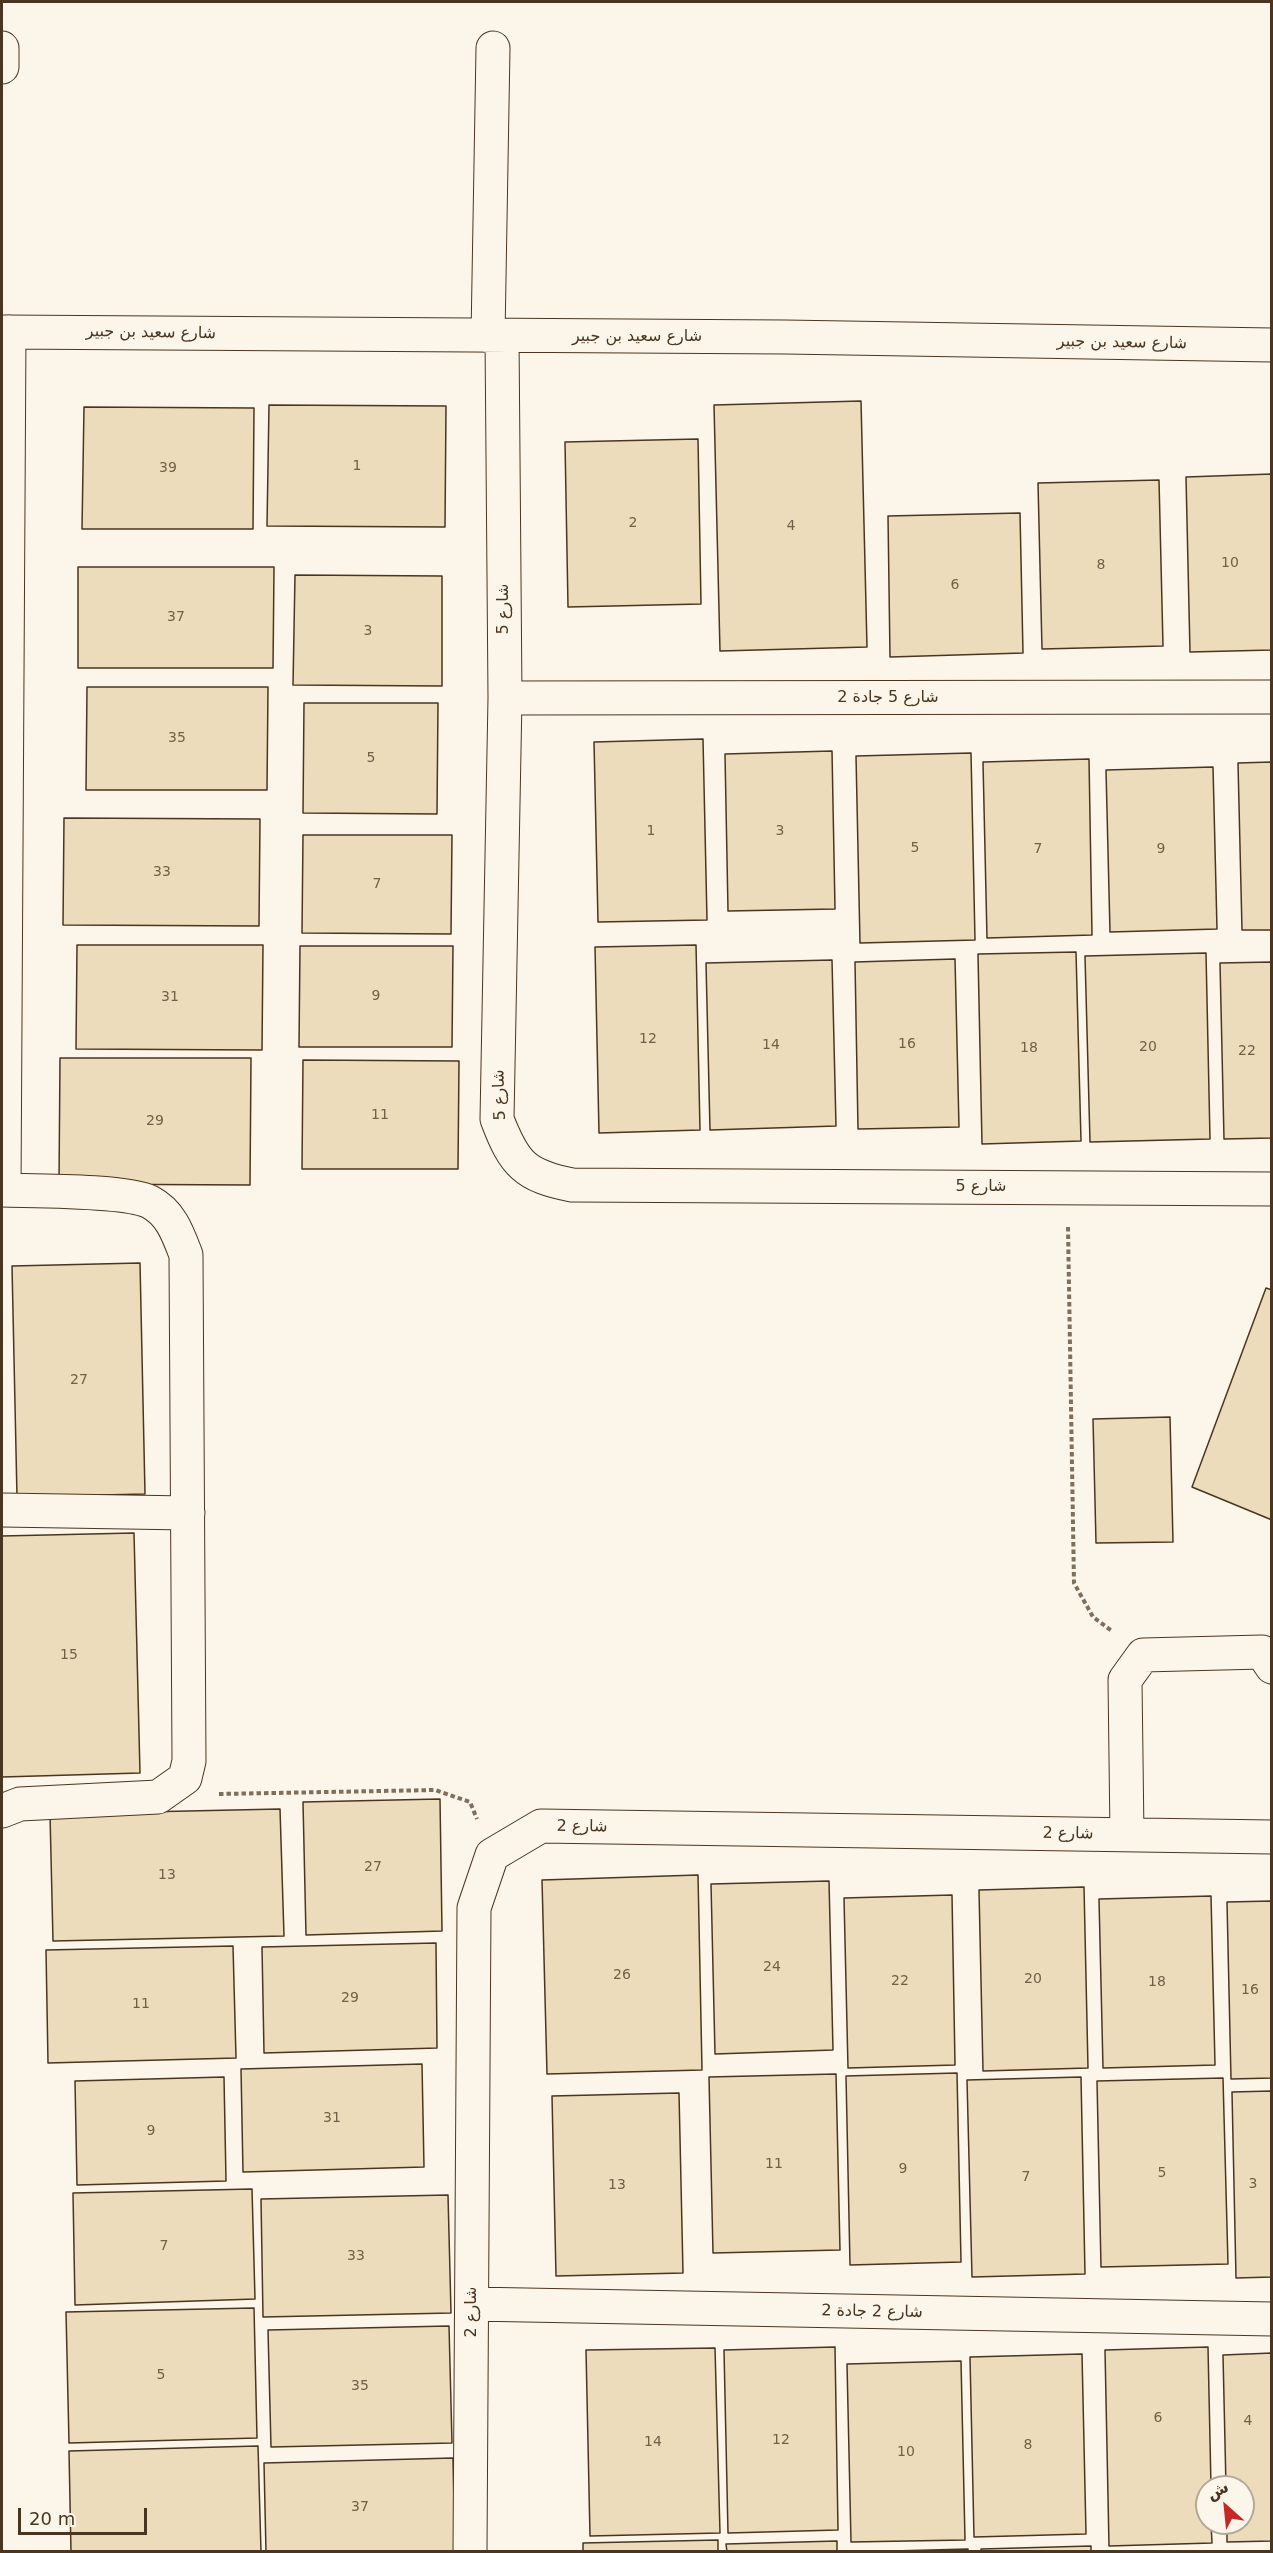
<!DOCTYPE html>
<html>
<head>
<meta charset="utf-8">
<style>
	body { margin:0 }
	#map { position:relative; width:1273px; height:2553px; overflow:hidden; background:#fbf6e9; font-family:"DejaVu Sans","Noto Sans Arabic",sans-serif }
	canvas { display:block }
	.frame { position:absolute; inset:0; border:3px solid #4a3520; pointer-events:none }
	.north { position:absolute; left:1195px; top:2475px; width:60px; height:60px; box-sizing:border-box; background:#fbf6e9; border:2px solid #b4a999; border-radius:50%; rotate:333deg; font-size:16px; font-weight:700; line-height:24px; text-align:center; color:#4a3520 }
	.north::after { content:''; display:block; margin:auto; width:21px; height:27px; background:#c62828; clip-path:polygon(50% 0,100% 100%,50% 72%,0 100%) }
	.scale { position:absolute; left:18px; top:2508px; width:129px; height:27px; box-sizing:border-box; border:3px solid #4a3520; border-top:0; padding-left:8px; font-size:18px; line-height:21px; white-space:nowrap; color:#4a3520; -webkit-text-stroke:4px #fbf6e9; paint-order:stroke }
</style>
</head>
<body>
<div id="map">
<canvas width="1273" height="2553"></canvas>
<div class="frame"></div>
<div class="north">ش</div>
<div class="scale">20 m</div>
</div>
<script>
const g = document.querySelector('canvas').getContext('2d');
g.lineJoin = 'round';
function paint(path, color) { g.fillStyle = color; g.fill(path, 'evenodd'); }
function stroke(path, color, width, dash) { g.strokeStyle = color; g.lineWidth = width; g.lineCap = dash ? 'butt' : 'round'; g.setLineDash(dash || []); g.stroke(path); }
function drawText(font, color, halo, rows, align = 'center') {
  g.font = font + ' "DejaVu Sans","Noto Sans Arabic",sans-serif'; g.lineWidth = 4.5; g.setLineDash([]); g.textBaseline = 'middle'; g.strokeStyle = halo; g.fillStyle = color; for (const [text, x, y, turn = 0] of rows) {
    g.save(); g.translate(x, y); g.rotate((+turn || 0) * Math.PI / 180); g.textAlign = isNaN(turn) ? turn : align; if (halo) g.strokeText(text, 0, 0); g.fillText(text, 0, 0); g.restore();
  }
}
const building = new Path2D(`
	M861 401 867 647 720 651 714 405Z
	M269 405 446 406 445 527 267 526Z
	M84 407 254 408 253 529H82Z
	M698 439 701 604 568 607 565 442Z
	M1272 474V650L1190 652 1186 477Z
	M1159 480 1163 646 1042 649 1038 483Z
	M1020 513 1023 653 890 657 888 516Z
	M78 567H274L273 668H78Z
	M295 575 442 576V686L293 685Z
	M87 687H268L267 790H86Z
	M304 703H438L437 814 303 813Z
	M703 739 707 920 598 922 594 742Z
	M832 751 835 909 728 911 725 754Z
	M971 753 975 940 860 943 856 756Z
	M1089 759 1092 935 987 938 983 762Z
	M1272 762V930H1242L1238 763Z
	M1213 767 1217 929 1110 932 1106 770Z
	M64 818 260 819 259 926 63 925Z
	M303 835H452L451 934 302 933Z
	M77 945H263L262 1050 76 1049Z
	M696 945 700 1130 599 1133 595 947Z
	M300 946H453L452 1047H299Z
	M1076 952 1081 1141 982 1144 978 954Z
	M1206 953 1210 1139 1090 1142 1085 956Z
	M955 959 959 1127 858 1129 855 962Z
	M832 960 836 1126 710 1130 706 963Z
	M1272 962V1138L1224 1139 1220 963Z
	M60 1058H251L250 1185 59 1184Z
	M303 1060 459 1061 458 1169H302Z
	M140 1263 145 1494 17 1497 12 1266Z
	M1266 1288 1272 1290V1520L1192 1487Z
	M1170 1417 1173 1542 1096 1543 1093 1419Z
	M134 1533 140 1773 2 1777V1536Z
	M440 1799 442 1931 306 1935 303 1802Z
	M280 1809 284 1936 53 1941 50 1814Z
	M698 1875 702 2070 547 2074 542 1880Z
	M829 1881 833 2050 715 2054 711 1884Z
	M1084 1887 1088 2068 983 2071 979 1890Z
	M952 1895 955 2065 848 2068 844 1898Z
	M1211 1896 1215 2065 1103 2068 1099 1899Z
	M1272 1901V2078L1231 2079 1227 1902Z
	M436 1943 437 2048 264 2053 262 1947Z
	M233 1946 236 2058 48 2063 46 1950Z
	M422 2064 424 2167 243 2172 241 2069Z
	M957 2073 961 2262 850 2265 846 2076Z
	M836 2074 840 2250 713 2253 709 2077Z
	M224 2077 226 2181 77 2185 75 2081Z
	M1081 2077 1085 2274 972 2277 967 2080Z
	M1223 2078 1228 2264 1101 2267 1097 2081Z
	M1272 2091V2277L1236 2278 1232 2092Z
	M679 2093 683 2273 556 2276 552 2096Z
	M252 2189 255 2299 75 2305 73 2193Z
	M448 2195 451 2313 263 2317 261 2199Z
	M254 2308 257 2438 69 2443 66 2312Z
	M449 2326 452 2443 271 2447 268 2330Z
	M835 2347 838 2530 728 2533 724 2350Z
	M1208 2347 1211 2487H1207V2523H1211L1212 2543 1109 2546 1105 2350Z
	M715 2348 720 2533 590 2536 586 2350Z
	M1272 2353V2541L1227 2542V2523H1243V2487H1226L1223 2355Z
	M1082 2354 1086 2534 974 2537 970 2357Z
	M961 2361 965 2540 851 2542 847 2364Z
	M258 2446 261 2552H71L69 2451Z
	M453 2458 455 2552H266L264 2463Z
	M718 2540V2552H583V2543Z
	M837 2541V2552H727L726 2544Z
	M1091 2546V2552H981V2549Z
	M968 2549V2552H854Z`);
paint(building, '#ecdcbc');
stroke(building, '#4a3520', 1.5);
const minor = new Path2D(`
	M2 67V48
	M2 332 785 337 1272 345
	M488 336 493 48
	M502 336 505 698 497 1119C514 1164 525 1176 572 1185L1272 1189
	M505 698 1272 697
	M2 1190C33 1191 126 1190 150 1202 171 1213 178 1234 186 1255L189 1761 185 1778 158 1797 20 1804 2 1811
	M4 1190 9 332
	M2 1510 188 1513
	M1127 1835 1125 1680 1143 1655 1262 1652 1272 1667
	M472 2304 1272 2319
	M470 2552 474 1908 492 1855 541 1826 1272 1837`);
stroke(minor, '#4a3520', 35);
stroke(new Path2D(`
	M1068 1227 1074 1583 1093 1617 1112 1631
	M219 1794 435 1790 470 1802 477 1819`), '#7f6f5c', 4, [4.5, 3]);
stroke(minor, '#fbf6e9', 33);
drawText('14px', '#725f47', null, [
	["1",357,466],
	["39",168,468],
	["2",633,523],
	["4",791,526],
	["10",1230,563],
	["8",1101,565],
	["6",955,585],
	["37",176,617],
	["3",368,631],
	["35",177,738],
	["5",371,758],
	["1",651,831],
	["3",780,831],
	["5",915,848],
	["7",1038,849],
	["9",1161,849],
	["33",162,872],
	["7",377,884],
	["9",376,996],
	["31",170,997],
	["12",648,1039],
	["16",907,1044],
	["14",771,1045],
	["20",1148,1047],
	["18",1029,1048],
	["22",1247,1051],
	["11",380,1115],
	["29",155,1121],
	["27",79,1380],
	["15",69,1655],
	["27",373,1867],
	["13",167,1875],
	["24",772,1967],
	["26",622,1975],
	["20",1033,1979],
	["22",900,1981],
	["18",1157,1982],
	["16",1250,1990],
	["29",350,1998],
	["11",141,2004],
	["31",332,2118],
	["9",151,2131],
	["11",774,2164],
	["9",903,2169],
	["5",1162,2173],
	["7",1026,2177],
	["3",1253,2184],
	["13",617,2185],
	["7",164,2246],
	["33",356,2256],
	["5",161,2375],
	["35",360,2386],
	["6",1158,2418],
	["4",1248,2421],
	["12",781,2440],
	["14",653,2442],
	["8",1028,2445],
	["10",906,2452],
	["37",360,2507]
]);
drawText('16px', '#4a3520', '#fbf6e9', [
	["شارع سعيد بن جبير",151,333,1],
	["شارع سعيد بن جبير",637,337],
	["شارع سعيد بن جبير",1122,343,1],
	["شارع 5",504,609,-90],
	["شارع 5 جادة 2",888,698],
	["شارع 5",500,1095,-92],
	["شارع 5",981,1187],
	["شارع 2",582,1827,1],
	["شارع 2",1068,1834,1],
	["شارع 2",472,2312,-90],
	["شارع 2 جادة 2",872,2312,1]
]);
</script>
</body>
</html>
